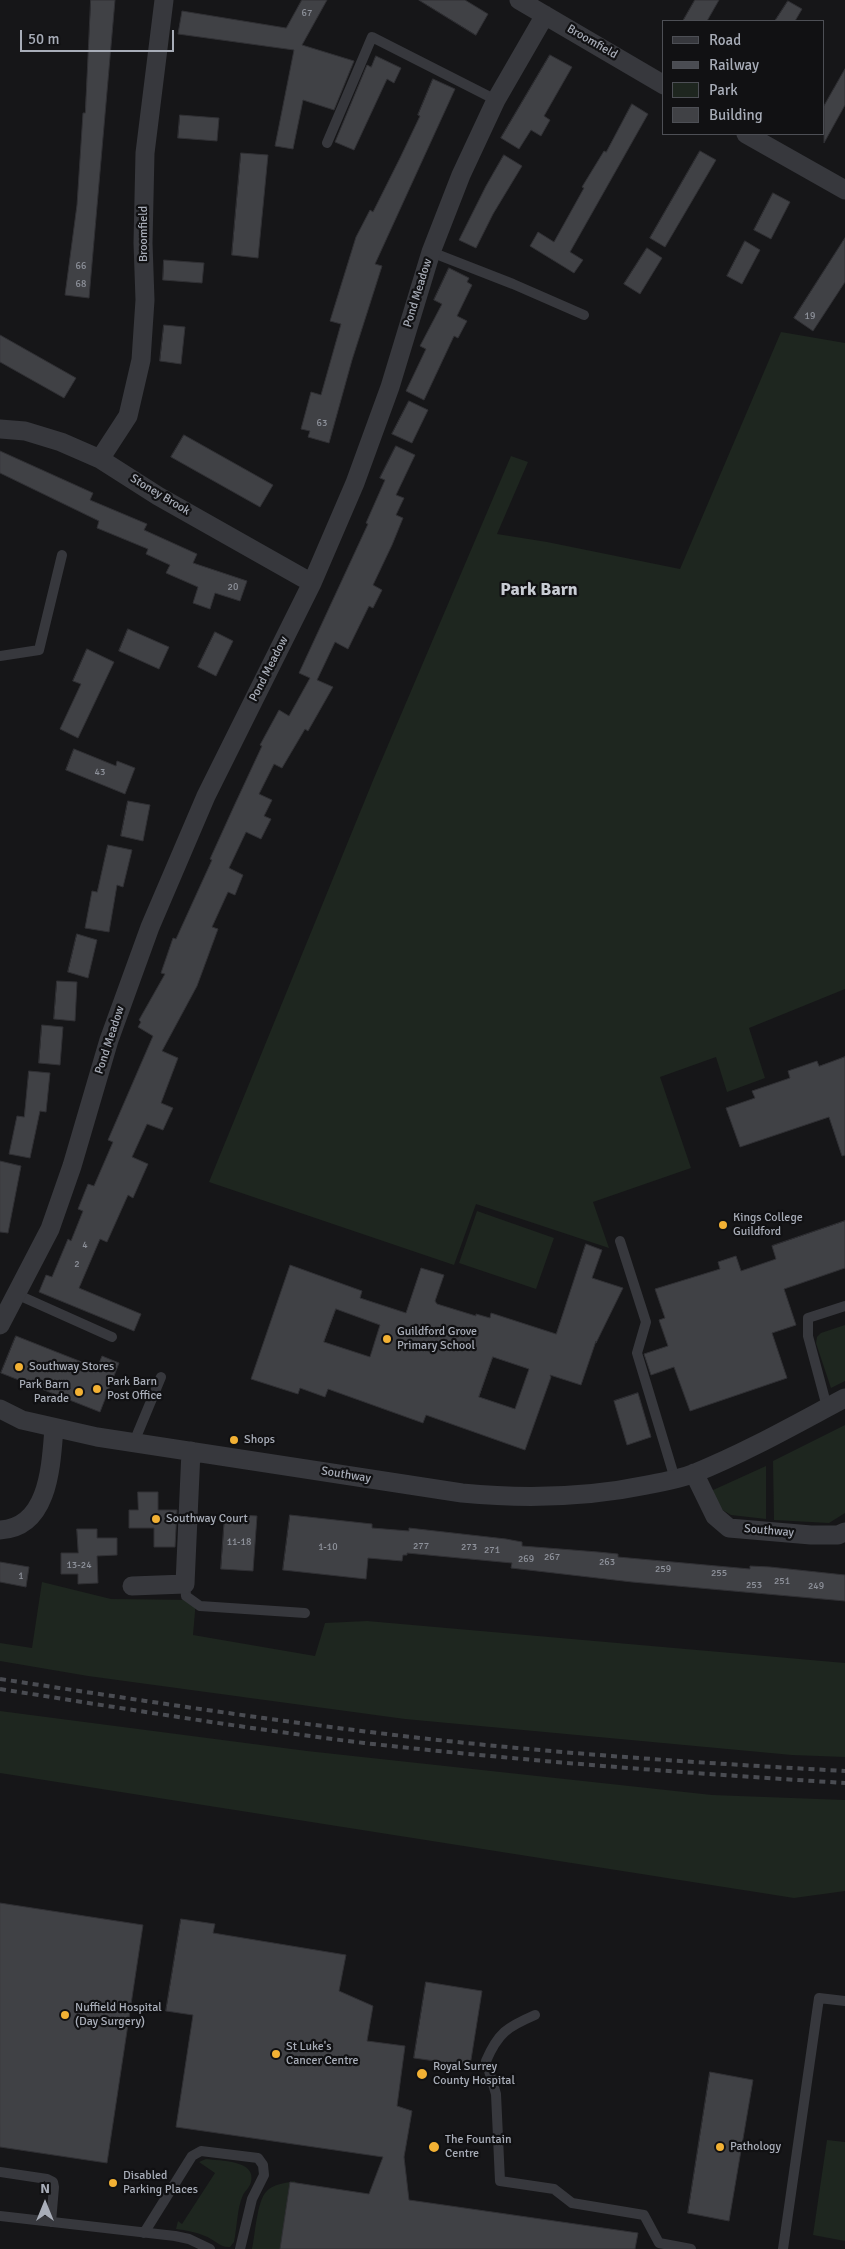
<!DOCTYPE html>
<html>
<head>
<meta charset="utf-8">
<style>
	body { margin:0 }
	#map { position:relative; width:845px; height:2249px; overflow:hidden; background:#161618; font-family:Signika,sans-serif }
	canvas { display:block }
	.legend { position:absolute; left:662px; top:20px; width:162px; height:115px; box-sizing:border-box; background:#111113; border:1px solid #4d4f55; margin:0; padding:6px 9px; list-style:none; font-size:15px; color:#a8adb8 }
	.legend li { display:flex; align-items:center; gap:10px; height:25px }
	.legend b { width:25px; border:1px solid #4d4f55 }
	.north { position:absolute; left:20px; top:2179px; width:50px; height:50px; -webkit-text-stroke:4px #111113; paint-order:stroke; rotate:0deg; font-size:14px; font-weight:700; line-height:20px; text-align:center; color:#a8adb8 }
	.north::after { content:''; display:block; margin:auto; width:18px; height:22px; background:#a8adb8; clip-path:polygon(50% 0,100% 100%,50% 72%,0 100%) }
	.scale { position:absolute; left:20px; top:30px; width:154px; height:22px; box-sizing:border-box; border:2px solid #a8adb8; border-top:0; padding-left:6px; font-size:15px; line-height:18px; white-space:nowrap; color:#a8adb8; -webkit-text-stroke:4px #111113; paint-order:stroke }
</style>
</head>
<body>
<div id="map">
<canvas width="845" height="2249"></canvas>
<ul class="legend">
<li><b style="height:6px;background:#37383d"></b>Road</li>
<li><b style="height:6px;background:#4a4c52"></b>Railway</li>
<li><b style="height:14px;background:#1e261f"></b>Park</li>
<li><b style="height:14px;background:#404145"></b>Building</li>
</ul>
<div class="north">N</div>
<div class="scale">50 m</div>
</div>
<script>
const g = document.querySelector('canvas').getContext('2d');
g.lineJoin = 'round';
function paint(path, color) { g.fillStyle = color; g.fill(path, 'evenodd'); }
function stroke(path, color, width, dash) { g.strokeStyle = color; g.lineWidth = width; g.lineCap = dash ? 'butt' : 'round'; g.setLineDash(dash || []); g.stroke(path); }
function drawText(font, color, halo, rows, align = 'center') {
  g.font = font + ' Signika,sans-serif'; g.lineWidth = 4.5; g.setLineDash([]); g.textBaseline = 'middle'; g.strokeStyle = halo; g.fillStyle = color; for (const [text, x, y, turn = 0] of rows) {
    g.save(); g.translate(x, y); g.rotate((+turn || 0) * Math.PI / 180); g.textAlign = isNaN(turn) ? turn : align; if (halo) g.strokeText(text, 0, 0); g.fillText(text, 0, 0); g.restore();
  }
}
paint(new Path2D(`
	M781 332 845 343V989L749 1028 765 1078 727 1092 716 1057 660 1077 691 1168 593 1202 609 1248 476 1204 454 1265 209 1182 374 778 511 456 528 462 497 534 547 542 680 569Z
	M477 1211 554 1238 536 1289 459 1263Z
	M845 1325V1381L831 1388 816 1343 817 1337 821 1333Z
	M845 1425V1513L829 1523 774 1520 773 1461Z
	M766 1466V1519L731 1515 721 1509 711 1491Z
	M42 1582 111 1599 196 1600 193 1635 315 1656 325 1623 367 1621 845 1663V1757L792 1755 405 1719 88 1676 0 1661V1643L32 1648Z
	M0 1711 307 1751 712 1795 845 1800V1891L794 1898 0 1773Z
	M827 2140 845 2142V2241L813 2235Z
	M206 2159C220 2161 257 2160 251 2182 250 2187 245 2191 243 2195 237 2208 237 2228 234 2242L230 2247C220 2248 214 2239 205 2236 195 2232 186 2230 176 2229L178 2221 182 2224 215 2173 199 2162Z
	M295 2181 285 2249H252C255 2236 257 2201 266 2192 272 2184 286 2183 295 2181Z`), '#1e261f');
const building = new Path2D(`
	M91 0H115L89 298 65 295 77 205 83 113H85Z
	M302 0H327L302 45 354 61 334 110 303 100 293 149 275 146 294 50 178 34 182 11 286 28Z
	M419 0H465L488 14 476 35Z
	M695 0H719L707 21H683Z
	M788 1 802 9 795 21H775Z
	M550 55 572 67 544 116 550 120 541 136 531 130 519 149 501 138Z
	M376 56 401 68 394 83 387 79 354 150 335 142 367 65 371 67Z
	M845 69V105L824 143V106Z
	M433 79 455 89 375 264 382 266 352 360 329 443 308 437 310 431 301 429 311 392 321 395 341 324 330 321 356 237 370 210 373 212 400 158 420 116 418 115Z
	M632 104 648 114 570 252 583 260 574 273 530 246 538 232 554 242 584 188 582 187 604 151 606 152Z
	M180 115 219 118 217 141 178 138Z
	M700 151 716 160 665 247 650 238Z
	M241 153 268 155 258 258 232 255Z
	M504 155 522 166 493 214 476 248 459 240 486 186Z
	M773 193 790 202 771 239 754 230Z
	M845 238V282L813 331 794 318Z
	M745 241 760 250 742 284 727 276Z
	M647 248 662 258 640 294 624 284Z
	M164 260 204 263 202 283 163 280Z
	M449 268 469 278 467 282 472 285 457 316 467 321 458 338 454 336 424 400 406 391 426 349 420 346 442 304 434 300Z
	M164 325 185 327 181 364 160 361Z
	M0 335 76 378 64 398 0 362Z
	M409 401 428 410 412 443 392 434Z
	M184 435 273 485 260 507 171 457Z
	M396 446 415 455 396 495 404 498 396 515 403 518 392 545 373 585 382 590 373 608 369 606 348 649 335 642 317 680 333 687 308 731 305 729 282 768 274 764 259 794 272 800 264 816 271 819 261 839 246 832 229 868 243 875 235 895 228 892 212 927 218 929 197 986 162 1051 178 1058 161 1103 173 1108 163 1130 147 1124 132 1157 148 1164 133 1198 128 1195 107 1242 100 1239 79 1288 141 1314 134 1331 39 1292 46 1275 52 1277 68 1239 71 1241 83 1211 78 1209 88 1184 94 1186 113 1142 108 1140 153 1036 138 1027 141 1022 139 1020 165 974 161 973 173 938 176 939 212 860 210 859 235 804 262 746 260 745 279 710 289 716 310 678 299 673 368 524 366 523 385 480 380 478Z
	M0 451 93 493 90 500 147 524 144 530 197 554 193 563 247 581 240 601 215 593 210 609 193 603 198 587 166 573 170 565 146 554 148 549 97 528 99 521 0 473Z
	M128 629 169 647 159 669 119 651Z
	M215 632 233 641 216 676 198 667Z
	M87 649 114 662 78 738 60 729 81 684 73 681Z
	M74 749 116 766 117 761 135 768 125 794 66 770Z
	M128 801 150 805 143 841 121 836Z
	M108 845 132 850 123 887 117 885 109 932 85 928 92 891 97 892Z
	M77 934 97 940 88 978 68 972Z
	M57 981 77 982 75 1021 54 1019Z
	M42 1025 63 1027 60 1065 39 1063Z
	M845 1057V1155L842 1156 829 1117 740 1147 726 1108 755 1098 752 1091 790 1078 788 1071 817 1061 819 1066Z
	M29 1071 50 1073 46 1112 40 1111 30 1158 9 1154 17 1116 24 1117Z
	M0 1161 21 1166 8 1233 0 1232Z
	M845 1221V1268L784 1289 796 1325 772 1333 787 1378 690 1411 674 1367 651 1375 644 1354 668 1346 659 1320 665 1318 655 1289 720 1269 718 1262 736 1256 741 1271 776 1259 772 1246Z
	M586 1244 602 1250 592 1278 623 1288 596 1343V1341L581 1385 550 1375 551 1377 525 1450 426 1415 423 1423 328 1389 325 1397 300 1388 298 1394 251 1379 290 1265 362 1291 360 1298 406 1313 421 1268 444 1275 435 1301 437 1304 476 1316V1314L490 1318 491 1313 556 1334ZM336 1309 380 1325 370 1357 324 1342ZM493 1357 529 1369 515 1409 479 1397Z
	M16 1336 97 1368 102 1356 119 1363 100 1412 1 1373Z
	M638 1393 651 1437 627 1445 614 1401Z
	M138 1492H158V1510H177L175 1547H154V1528H129V1510H138Z
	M225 1514 257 1516 253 1571 221 1569Z
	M290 1515 372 1524V1528L409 1531V1528L506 1539 522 1542V1546L598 1552 618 1554V1557L750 1569V1566L770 1567 845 1575V1601L632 1582 511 1568 512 1563 407 1553V1555H403L402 1561 368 1558 366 1579 283 1570Z
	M77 1529H97V1538H117V1555L97 1556 98 1583 78 1584V1574H61V1553H78Z
	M0 1562 29 1567 26 1587 0 1582Z
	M0 1903 143 1925 107 2163 0 2147Z
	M181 1919 215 1924 213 1933 346 1955 339 1991 373 2006 367 2041 405 2046 397 2106 412 2111 404 2157 409 2200 638 2233 635 2249H280L290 2182 369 2194 383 2157 176 2127 193 2015 166 2011Z
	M426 1982 482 1991 470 2066 414 2058Z
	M710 2072 753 2080 729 2221 688 2213Z`);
paint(building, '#404145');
stroke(building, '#303034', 1);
stroke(new Path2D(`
	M327 143 372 37 496 100
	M431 252 513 284 584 315
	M0 656 39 650 62 555
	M620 1241 646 1322 637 1353 675 1479
	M16 1294 112 1337
	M827 1407 808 1336V1318L845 1306
	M134 1442 161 1377
	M185 1584 186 1596 200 1606 305 1613
	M535 2015C507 2027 498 2033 486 2061L496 2094 500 2181 554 2189 572 2203 644 2215 659 2243 691 2249
	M0 2172 47 2179 53 2182 54 2187 51 2222
	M0 2216 175 2236 189 2239 210 2249
	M144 2233 192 2156 201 2151 258 2158 263 2165 264 2175 252 2199 240 2249
	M783 2249 819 1998 845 2001`), '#37383d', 10);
stroke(new Path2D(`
	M519 0 664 85
	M746 134 845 190
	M0 429 25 431 61 442 100 459 158 496 312 583
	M100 459 128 416 141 360 145 300 143 243 145 153 164 0
	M0 1325 50 1229 72 1166 109 1040 150 927 206 796 312 583 355 483 390 387 431 252 461 175 496 100 545 15
	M0 1409 22 1420 97 1437 462 1493C525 1499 585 1498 647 1485 663 1482 680 1479 695 1473 747 1452 796 1424 845 1398
	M694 1473 715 1516 729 1528 811 1535H838L845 1532
	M0 1530C49 1528 51 1465 54 1428
	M132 1586 185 1584 191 1451`), '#37383d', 19);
stroke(new Path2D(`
	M0 1679C172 1705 344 1732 517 1748 626 1758 735 1765 845 1771
	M0 1689C121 1708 242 1728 364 1743 524 1761 684 1773 845 1783`), '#4a4c52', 4, [6, 5]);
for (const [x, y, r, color] of [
	[723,1225,5,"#f2b134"],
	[387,1339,5,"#f2b134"],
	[19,1367,5,"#f2b134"],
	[97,1389,5,"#f2b134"],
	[79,1392,5,"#f2b134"],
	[234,1440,5,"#f2b134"],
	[156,1519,5,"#f2b134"],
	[65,2015,5,"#f2b134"],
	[276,2054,5,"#f2b134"],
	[422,2074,6,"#f2b134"],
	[434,2147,6,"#f2b134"],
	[720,2147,5,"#f2b134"],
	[113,2183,5,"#f2b134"]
]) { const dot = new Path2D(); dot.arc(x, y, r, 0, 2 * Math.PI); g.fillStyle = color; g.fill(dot); stroke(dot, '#111113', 2); }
drawText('10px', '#8e929b', null, [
	["67",307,13],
	["66",81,266],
	["68",81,284],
	["19",810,316],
	["63",322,423],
	["20",233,587],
	["43",100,772],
	["4",85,1245],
	["2",77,1264],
	["11-18",239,1542],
	["277",421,1546],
	["1-10",328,1547],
	["273",469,1547],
	["271",492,1550],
	["267",552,1557],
	["269",526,1559],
	["263",607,1562],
	["13-24",79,1565],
	["259",663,1569],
	["255",719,1573],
	["1",21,1576],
	["251",782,1581],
	["253",754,1585],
	["249",816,1586]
]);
drawText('12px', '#a8adb8', '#111113', [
	["Broomfield",592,42,30],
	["Broomfield",144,234,-90],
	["Pond Meadow",418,293,-73],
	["Stoney Brook",160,495,31],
	["Pond Meadow",269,669,-63],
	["Pond Meadow",110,1040,-72],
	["Southway",346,1475,9],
	["Southway",769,1531,5]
]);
drawText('12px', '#a8adb8', '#111113', [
	["Kings College",733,1218],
	["Guildford",733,1232],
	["Guildford Grove",397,1332],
	["Primary School",397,1346],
	["Southway Stores",29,1367],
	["Park Barn",107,1382],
	["Post Office",107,1396],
	["Park Barn",69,1385,"right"],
	["Parade",69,1399,"right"],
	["Shops",244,1440],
	["Southway Court",166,1519],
	["Nuffield Hospital",75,2008],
	["(Day Surgery)",75,2022],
	["St Luke's",286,2047],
	["Cancer Centre",286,2061],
	["Royal Surrey",433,2067],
	["County Hospital",433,2081],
	["The Fountain",445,2140],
	["Centre",445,2154],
	["Pathology",730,2147],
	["Disabled",123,2176],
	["Parking Places",123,2190]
], 'left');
drawText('bold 18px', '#c9ccd4', '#111113', [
	["Park Barn",539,590]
]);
</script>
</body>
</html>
